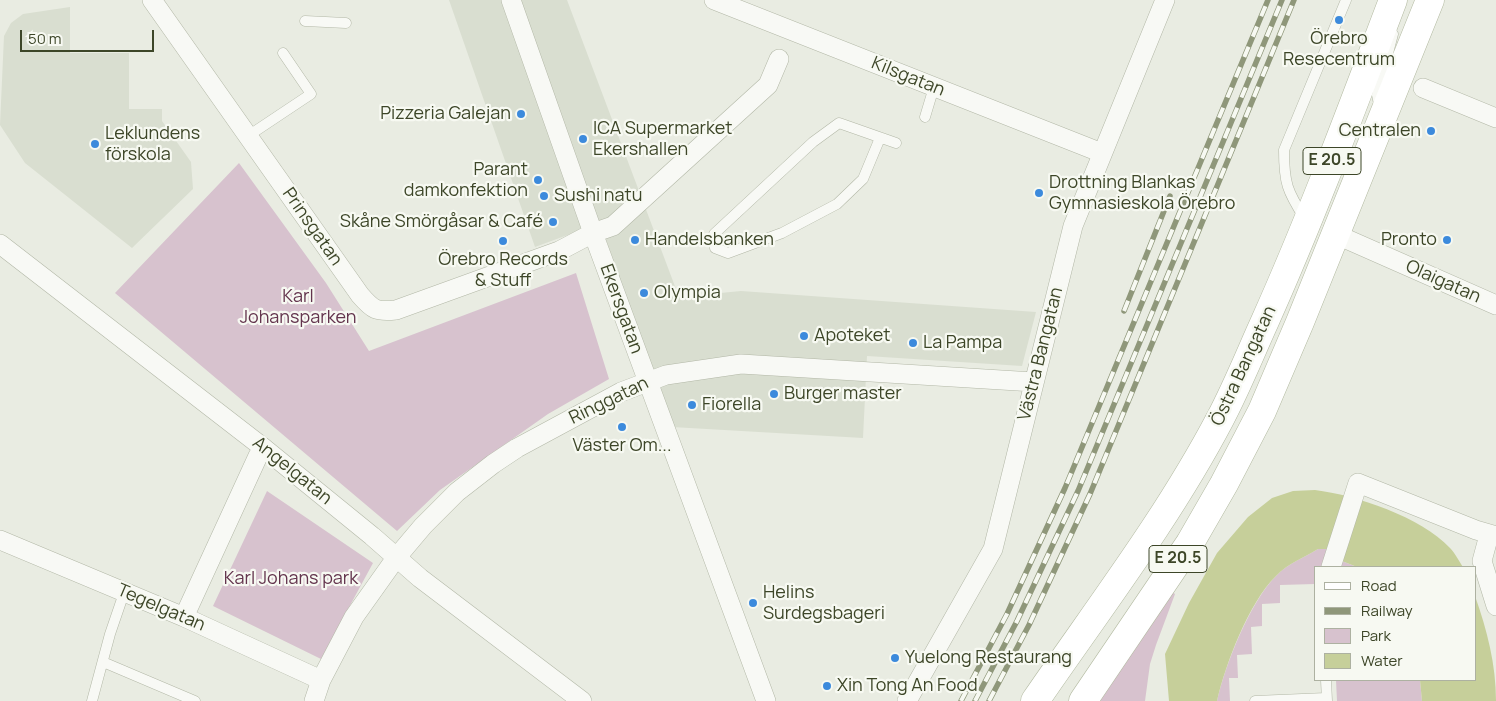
<!DOCTYPE html>
<html>
<head>
<meta charset="utf-8">
<style>
	body { margin:0 }
	#map { position:relative; width:1496px; height:701px; overflow:hidden; background:#e9ece2; font-family:Manrope,sans-serif }
	canvas { display:block }
	.legend { position:absolute; left:1314px; top:566px; width:162px; height:115px; box-sizing:border-box; background:#f7f9f2; border:1px solid #adb1a1; margin:0; padding:6px 9px; list-style:none; font-size:15px; color:#3d4628 }
	.legend li { display:flex; align-items:center; gap:10px; height:25px }
	.legend b { width:25px; border:1px solid #adb1a1 }
	.scale { position:absolute; left:20px; top:30px; width:134px; height:22px; box-sizing:border-box; border:2px solid #3d4628; border-top:0; padding-left:6px; font-size:15px; line-height:18px; white-space:nowrap; color:#3d4628; -webkit-text-stroke:4px #f7f9f2; paint-order:stroke }
</style>
</head>
<body>
<div id="map">
<canvas width="1496" height="701"></canvas>
<ul class="legend">
<li><b style="height:6px;background:#fff"></b>Road</li>
<li><b style="height:6px;background:#8f977a"></b>Railway</li>
<li><b style="height:14px;background:#d7c2ce"></b>Park</li>
<li><b style="height:14px;background:#c6cf9a"></b>Water</li>
</ul>
<div class="scale">50 m</div>
</div>
<script>
const g = document.querySelector('canvas').getContext('2d');
g.lineJoin = 'round';
function paint(path, color) { g.fillStyle = color; g.fill(path, 'evenodd'); }
function stroke(path, color, width, dash) { g.strokeStyle = color; g.lineWidth = width; g.lineCap = dash ? 'butt' : 'round'; g.setLineDash(dash || []); g.stroke(path); }
function drawText(font, color, halo, rows, align = 'center') {
  g.font = font + ' Manrope,sans-serif'; g.lineWidth = 4.5; g.setLineDash([]); g.textBaseline = 'middle'; g.strokeStyle = halo; g.fillStyle = color; for (const [text, x, y, turn = 0] of rows) {
    g.save(); g.translate(x, y); g.rotate((+turn || 0) * Math.PI / 180); g.textAlign = isNaN(turn) ? turn : align; if (halo) g.strokeText(text, 0, 0); g.fillText(text, 0, 0); g.restore();
  }
}
paint(new Path2D(`
	M449 0H567L679 297 741 291 1036 312 1022 366 867 356 863 438 672 427 600 223 535 247Z
	M70 7V53H129V109H162V121L191 162 193 189 132 248 25 163 0 125 4 36 11 23 23 14Z`), '#d9ded0');
paint(new Path2D(`
	M239 163 326 283 369 351 576 273 609 379 548 414 440 490 397 531 115 293Z
	M267 491 373 563 321 659 213 606Z
	M1318 549H1326L1342 561 1357 567H1315V584L1280 585V603L1262 604V626L1251 627 1252 654 1237 655 1238 678H1229L1230 701H1217C1225 665 1250 602 1276 576 1287 564 1305 557 1318 549Z
	M1169 590 1175 594 1156 645 1150 664 1145 701H1095Z
	M1336 680H1420L1422 701H1337Z`), '#d7c2ce');
paint(new Path2D(`
	M1315 490C1356 495 1421 517 1450 548 1455 553 1459 561 1463 567H1357L1342 561 1326 549H1318C1305 557 1287 564 1276 576 1249 602 1225 665 1217 701H1169L1165 654 1189 603 1217 553 1248 517 1272 498 1293 491Z
	M1475 596C1487 630 1496 664 1496 701H1422L1420 680H1475Z`), '#c6cf9a');
const lane = new Path2D(`
	M305 21 346 23
	M1379 104 1377 95 1393 34
	M925 117 934 87
	M248 136 311 94 283 53
	M880 138 863 179 837 204 782 233 728 253 715 248 714 234 813 142 839 123 896 143
	M1305 219C1287 191 1284 183 1284 150L1346 0
	M103 662 195 701
	M1326 680 1327 701
	M92 701 110 634 124 593
	M1255 701 1326 698`);
const street = new Path2D(`
	M152 0 360 295C373 310 376 312 396 310L559 251 593 233 613 226 768 85 779 59
	M511 0 593 233 766 701
	M714 0 1102 153
	M1423 88 1496 118
	M1335 234 1496 305
	M0 244 265 449 372 536 420 578 582 701
	M1489 535 1482 561 1496 606
	M0 540 184 617 321 680
	M1331 567 1358 483 1476 530 1496 536
	M184 617 258 456 265 449
	M314 701 321 680 354 617 396 558 423 526 457 492 493 464 517 448 621 392 666 375 741 364 1034 382
	M907 701 993 549 1073 226 1165 0`);
const primary = new Path2D(`
	M1035 701C1098 609 1168 518 1220 419 1237 387 1250 354 1265 321 1312 216 1352 108 1393 0
	M1083 701 1190 543 1224 484 1262 411 1300 322 1430 0`);
stroke(lane, '#b2b7a6', 11);
stroke(street, '#b2b7a6', 20);
stroke(primary, '#b2b9a0', 29);
stroke(lane, '#f8f9f5', 10);
stroke(street, '#f8f9f5', 19);
stroke(primary, '#fff', 28);
const rail = new Path2D(`
	M1124 311 1170 196
	M961 701 1007 614 1065 488 1268 0
	M975 701 1017 621 1078 491 1282 0
	M989 701 1029 625 1090 494 1294 0`);
stroke(rail, '#8f977a', 5.5);
stroke(rail, '#f7f9f2', 4, [11]);
for (const [x, y, r, color] of [
	[1339,20,5,"#3c8adc"],
	[521,114,5,"#3c8adc"],
	[1431,131,5,"#3c8adc"],
	[583,139,5,"#3c8adc"],
	[95,144,5,"#3c8adc"],
	[538,180,5,"#3c8adc"],
	[1039,193,5,"#3c8adc"],
	[544,196,5,"#3c8adc"],
	[553,222,5,"#3c8adc"],
	[635,240,5,"#3c8adc"],
	[1447,240,5,"#3c8adc"],
	[503,241,5,"#3c8adc"],
	[644,293,5,"#3c8adc"],
	[804,336,5,"#3c8adc"],
	[913,343,5,"#3c8adc"],
	[774,394,5,"#3c8adc"],
	[692,405,5,"#3c8adc"],
	[622,427,5,"#3c8adc"],
	[753,603,5,"#3c8adc"],
	[895,658,5,"#3c8adc"],
	[827,686,5,"#3c8adc"]
]) { const dot = new Path2D(); dot.arc(x, y, r, 0, 2 * Math.PI); g.fillStyle = color; g.fill(dot); stroke(dot, '#f7f9f2', 2); }
for (const [x, y, w] of [
	[1332,161,58],
	[1178,559,58]
]) { const box = new Path2D(); box.roundRect(x - w / 2, y - 13.5, w, 27, 4); g.fillStyle = '#f7f9f2'; g.fill(box); stroke(box, '#3d4628', 1); }
drawText('bold 16px', '#3d4628', null, [
	["E 20.5",1332,161],
	["E 20.5",1178,559]
]);
drawText('18px', '#3d4628', '#f7f9f2', [
	["Örebro",1339,39,"center"],
	["Resecentrum",1339,60,"center"],
	["Pizzeria Galejan",511,114,"right"],
	["ICA Supermarket",593,129],
	["Ekershallen",593,150],
	["Centralen",1421,131,"right"],
	["Leklundens",105,134],
	["förskola",105,155],
	["Parant",528,170,"right"],
	["damkonfektion",528,191,"right"],
	["Drottning Blankas",1049,183],
	["Gymnasieskola Örebro",1049,204],
	["Sushi natu",554,196],
	["Skåne Smörgåsar & Café",543,222,"right"],
	["Handelsbanken",645,240],
	["Pronto",1437,240,"right"],
	["Örebro Records",503,260,"center"],
	["& Stuff",503,281,"center"],
	["Olympia",654,293],
	["Apoteket",814,336],
	["La Pampa",923,343],
	["Burger master",784,394],
	["Fiorella",702,405],
	["Väster Om...",622,446,"center"],
	["Helins",763,593],
	["Surdegsbageri",763,614],
	["Yuelong Restaurang",905,658],
	["Xin Tong An Food",837,686]
], 'left');
drawText('18px', '#3d4628', '#f7f9f2', [
	["Kilsgatan",908,77,22],
	["Prinsgatan",312,227,55],
	["Olaigatan",1443,282,24],
	["Ekersgatan",621,309,70],
	["Västra Bangatan",1041,354,-76],
	["Östra Bangatan",1244,366,-65],
	["Ringgatan",609,401,-26],
	["Angelgatan",292,471,39],
	["Tegelgatan",161,608,23]
]);
drawText('18px', '#63344d', '#f7f9f2', [
	["Karl",298,297],
	["Johansparken",298,318],
	["Karl Johans park",291,579]
]);
</script>
</body>
</html>
